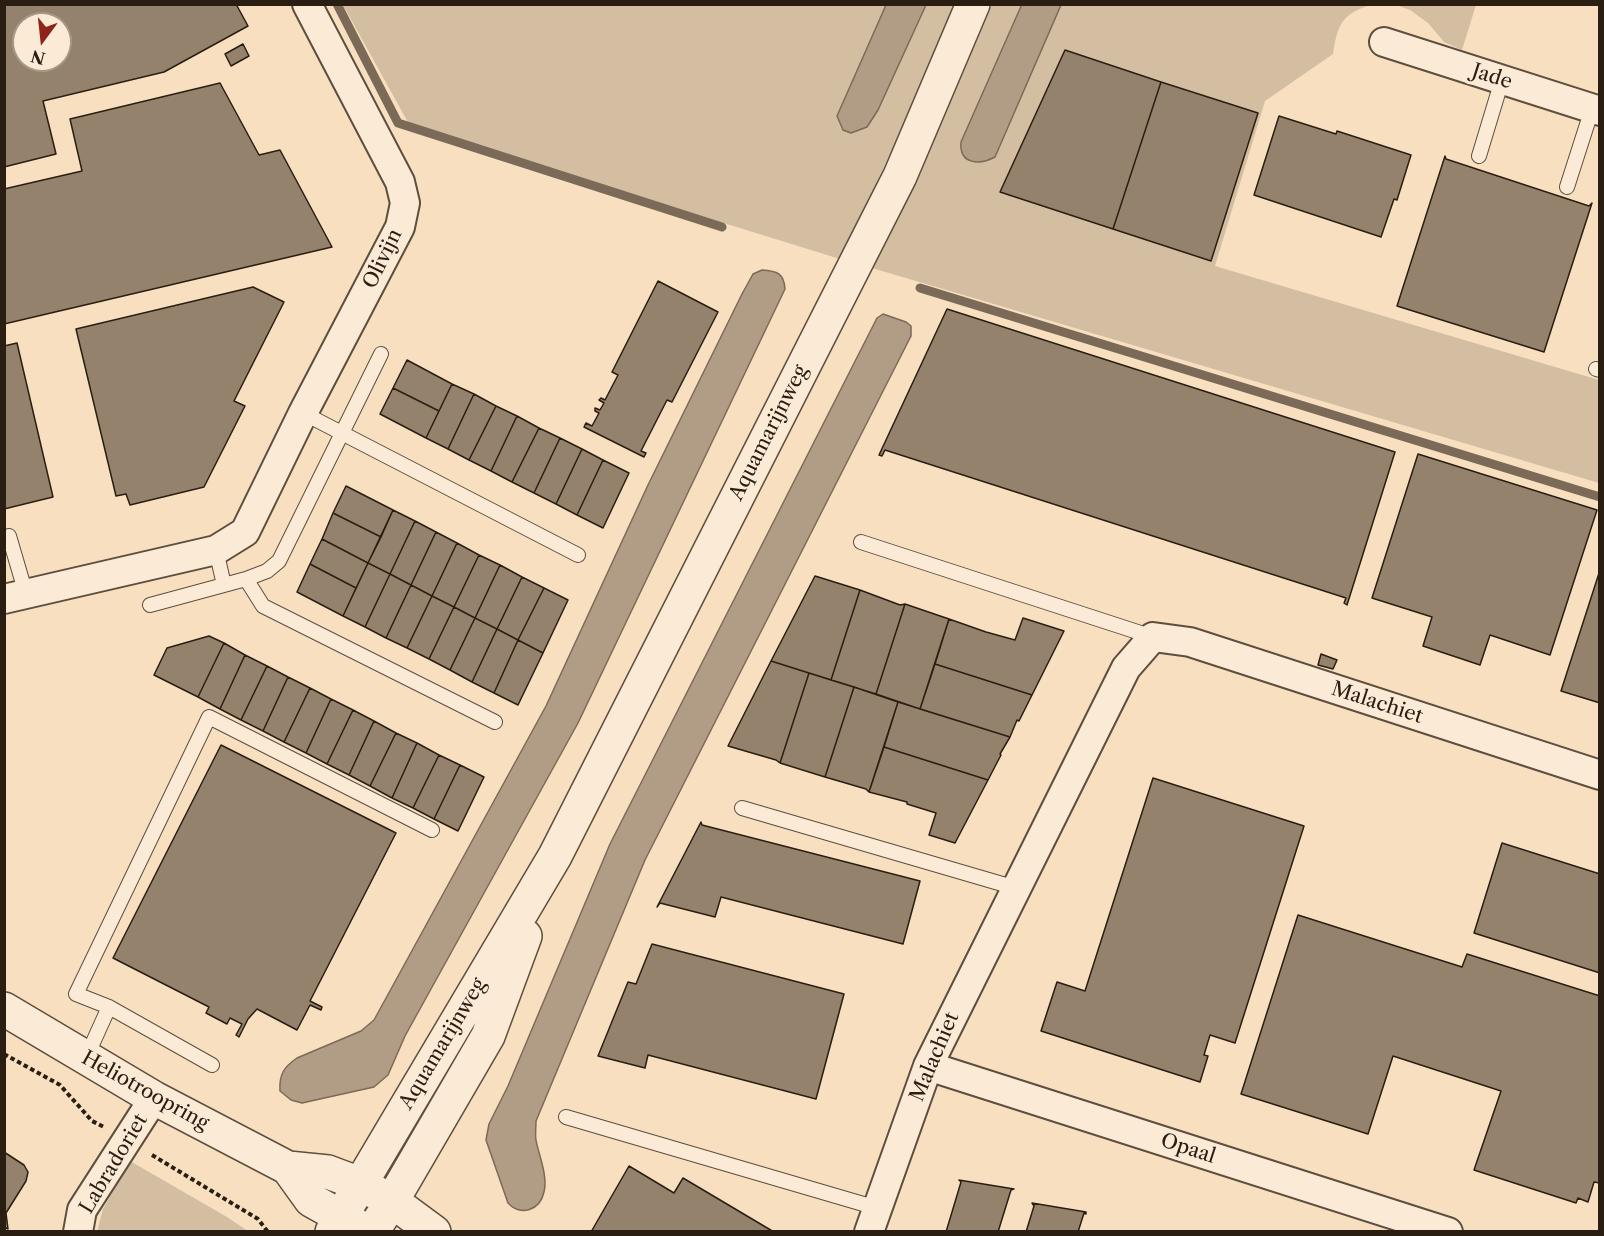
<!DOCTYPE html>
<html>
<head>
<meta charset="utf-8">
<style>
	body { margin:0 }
	#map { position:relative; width:1604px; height:1236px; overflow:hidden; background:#f7dfc0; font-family:"Libre Caslon Text",serif }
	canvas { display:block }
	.frame { position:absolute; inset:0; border:6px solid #2a1e12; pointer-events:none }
	.north { position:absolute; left:12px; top:12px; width:60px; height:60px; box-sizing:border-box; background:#faead6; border:2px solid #a79888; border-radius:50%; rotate:195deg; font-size:16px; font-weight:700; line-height:24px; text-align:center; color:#2a1e12 }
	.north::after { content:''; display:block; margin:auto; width:21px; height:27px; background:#8f2418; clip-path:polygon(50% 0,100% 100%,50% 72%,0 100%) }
</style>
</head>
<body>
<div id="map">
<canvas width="1604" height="1236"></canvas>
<div class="frame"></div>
<div class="north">N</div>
</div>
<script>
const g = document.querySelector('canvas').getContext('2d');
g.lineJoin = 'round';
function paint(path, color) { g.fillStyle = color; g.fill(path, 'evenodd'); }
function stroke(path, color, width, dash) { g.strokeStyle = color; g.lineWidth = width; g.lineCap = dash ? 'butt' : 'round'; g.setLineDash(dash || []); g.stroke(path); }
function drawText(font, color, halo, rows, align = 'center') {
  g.font = font + ' "Libre Caslon Text",serif'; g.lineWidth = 6; g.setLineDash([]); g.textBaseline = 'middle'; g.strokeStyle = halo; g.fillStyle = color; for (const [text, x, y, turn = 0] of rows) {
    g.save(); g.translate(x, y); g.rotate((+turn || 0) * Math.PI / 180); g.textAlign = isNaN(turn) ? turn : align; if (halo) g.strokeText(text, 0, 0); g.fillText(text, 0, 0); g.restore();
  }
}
paint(new Path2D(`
	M343 5H886L837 116 878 110 926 5H958L903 127 840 259 410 126Z
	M992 5H1021L961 142 964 155 976 162 1060 5H1370C1340 15 1338 25 1333 54L1265 101 1215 266 1599 380V483L872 268 936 135Z
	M1396 5H1476L1462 50 1444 42 1428 23 1410 10Z
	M130 1161 227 1217 248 1231 97 1232 103 1209Z`), '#d4bea2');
const water = new Path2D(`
	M1022 4 1061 5 995 157C980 165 959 165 961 142Z
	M886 5H926L878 110 867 127 851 133 843 130 837 116Z
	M762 270C777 271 784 273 785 289L578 723 405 1036 388 1075 374 1087 302 1103 291 1100 280 1091C279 1074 284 1067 297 1058L361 1031 374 1020 546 706 648 485 742 294 753 274Z
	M883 314 906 322 911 326V336L645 860 536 1121C536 1127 535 1134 536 1140 539 1156 548 1176 544 1192 540 1210 521 1217 508 1203L486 1140 489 1124 508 1086 610 844 877 318Z`);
paint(water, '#b19d85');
stroke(water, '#7b6a57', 1.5);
stroke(new Path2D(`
	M337 4 398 123 722 227
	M920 288 1600 497`), '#7b6a57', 9);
const building = new Path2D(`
	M4 4H236L248 26 164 72 43 101 56 154 4 167ZM24 24H60V60H24Z
	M243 44 249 56 231 66 225 54Z
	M1065 50 1161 82 1113 229 1000 192Z
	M1161 82 1258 113 1211 261 1113 229Z
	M220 83 259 155 280 150 332 247 4 324V189L82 171 70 119Z
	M1279 116 1336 134 1337 131 1411 155 1397 200 1394 199 1381 237 1254 195Z
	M1445 156 1446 159 1589 206 1592 203 1544 352 1397 306Z
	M658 281 718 312 672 402 667 400 641 451 646 453 644 457 584 427 586 423 592 426 599 413 595 411V408L600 410 604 403 599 400 601 398 605 400 618 375 612 372Z
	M253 287 284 302 234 401 245 406 204 487 130 505 126 494 116 496 76 329Z
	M947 309 1395 452 1347 605 1344 603 1346 598 885 450 882 456 879 455Z
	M17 343 53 497 4 509V346Z
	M407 360 452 384 439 411 393 388Z
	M452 384 474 394 448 449 426 438Z
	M393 388 439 411 426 438 380 414Z
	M474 394 496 406 469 460 448 449Z
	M496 406 517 416 491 471 469 460Z
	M517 416 539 428 512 482 491 471Z
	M539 428 560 438 534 493 512 482Z
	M560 438 582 449 556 504 534 493Z
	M582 449 603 460 577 515 556 504Z
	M1418 454 1597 510 1550 655 1490 635 1480 665 1423 646 1432 617 1372 598Z
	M603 460 629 473 603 528 577 515Z
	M346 486 393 510 381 537 333 513Z
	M393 510 415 521 390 574 368 563Z
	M333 513 381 537 368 563 322 539Z
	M415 521 436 532 411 585 390 574Z
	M436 532 457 543 432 596 411 585Z
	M322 539 368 563 356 588 310 564Z
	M457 543 479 555 454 607 432 596Z
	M479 555 500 565 475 618 454 607Z
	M368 563 390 574 365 627 343 616Z
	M310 564 356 588 343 616 297 592Z
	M500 565 522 577 497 629 475 618Z
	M1600 570V703L1561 691Z
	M390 574 411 585 386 638 365 627Z
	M815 576 860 590 831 680 771 661Z
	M522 577 544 588 518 640 497 629Z
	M411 585 432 596 407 648 386 638Z
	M544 588 568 600 543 653 518 640Z
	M860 590 900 605 905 604 876 694 831 680Z
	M432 596 454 607 429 659 407 648Z
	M905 604 949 619 920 709 876 694Z
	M454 607 475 618 450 670 429 659Z
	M475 618 497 629 472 682 450 670Z
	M1023 618 1064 631 1032 695 935 664 949 619 986 632 1015 640Z
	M497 629 518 640 494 693 472 682Z
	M209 636 224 643 198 697 154 675 167 648Z
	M518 640 543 653 518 705 494 693Z
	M224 643 245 655 220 709 198 697Z
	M1321 654 1337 660 1333 669 1318 665Z
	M245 655 267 666 241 720 220 709Z
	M771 661 809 673 780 763 776 760 728 746Z
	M935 664 1032 695 1019 721 1017 720 1010 737 920 709Z
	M267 666 288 677 263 731 241 720Z
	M809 673 854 687 825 777 780 763Z
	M288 677 310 688 284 742 263 731Z
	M854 687 898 702 869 792 866 789 825 777Z
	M310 688 331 699 306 753 284 742Z
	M331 699 353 710 327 764 306 753Z
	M898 702 1010 737 1000 754 1001 755 988 780 884 747Z
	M353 710 374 721 349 775 327 764Z
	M374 721 396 733 370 786 349 775Z
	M396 733 417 743 392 798 370 786Z
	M417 743 439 755 413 808 392 798Z
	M221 745 396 833 310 1001 322 1007 321 1010 310 1005 297 1030 257 1009 248 1019 239 1037 236 1035 242 1024 230 1018 227 1024 206 1013 209 1007 113 958Z
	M884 747 988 780 955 843 929 835 936 813 907 804V802L869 792Z
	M439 755 460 765 434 819 413 808Z
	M460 765 484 777 458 831 434 819Z
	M1153 778 1304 826 1235 1043 1210 1035 1204 1055 1208 1056 1200 1082 1041 1031 1057 982 1085 991Z
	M701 822 702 825 920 881 903 944 721 897 715 917 660 903 657 907Z
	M1502 843 1600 874V973L1474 933Z
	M1298 915 1462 967 1467 954 1600 996V1183L1594 1182 1588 1202 1578 1198 1576 1203 1573 1202 1474 1170 1501 1091 1393 1056 1368 1134 1241 1094Z
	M652 944 844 994 816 1099 648 1055 645 1068 598 1056 628 982 636 984Z
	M4 1152 24 1165 28 1172 26 1181 6 1213 8 1229 4 1227Z
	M629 1166 674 1193 683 1178 774 1232H591Z
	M959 1180 1014 1189 1011 1190 998 1232H946L961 1182Z
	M1032 1203 1086 1212V1214L1084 1213 1078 1232H1026L1034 1206Z`);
paint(building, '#95826c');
stroke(building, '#2a1e12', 1.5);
const service = new Path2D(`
	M1479 156 1502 80
	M1567 187 1592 109
	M1596 369 1600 370
	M303 413 578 555
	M9 536 26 594
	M861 542 1153 637
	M216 550 224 585
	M246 579 263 606 495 722
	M150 605 246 579 267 571 279 561 381 354
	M742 808 1016 888
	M86 1058 109 1007
	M212 1065 109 1007 76 994 209 717 432 830
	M566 1117 877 1208`);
const minor = new Path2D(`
	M1384 42 1600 111
	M4 599 216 550 245 532 303 413 400 227 405 203 400 182 307 4
	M928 1066 1448 1232
	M78 1232 82 1210 154 1098
	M869 1232 928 1066 1126 668 1153 637 1190 642 1600 775`);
const tertiary = new Path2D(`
	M4 1009 154 1098 288 1168 328 1172 360 1184 392 1201 434 1232
	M288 1168 311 1200 359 1227
	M332 1232 555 856 900 176 973 4
	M372 1232 392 1201 488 1036 525 936`);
stroke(service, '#5d4e3e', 16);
stroke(minor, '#5d4e3e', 32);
stroke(tertiary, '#5d4e3e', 36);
stroke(new Path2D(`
	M4 1054 60 1085 92 1121 104 1127
	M152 1155 258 1219 268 1232`), '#2a1e12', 4, [4.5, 3]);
stroke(service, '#faead6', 14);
stroke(minor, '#faead6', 28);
stroke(tertiary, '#faead6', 33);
drawText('20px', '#2a1e12', '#faead6', [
	["Jade",1492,77,18],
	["Olivijn",383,259,-64],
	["Aquamarijnweg",769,433,-63],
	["Malachiet",1377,703,18],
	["Aquamarijnweg",443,1044,-59],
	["Malachiet",935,1057,-67],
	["Heliotroopring",145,1091,29],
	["Opaal",1188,1149,18],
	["Labradoriet",114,1164,-59]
]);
</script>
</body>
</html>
